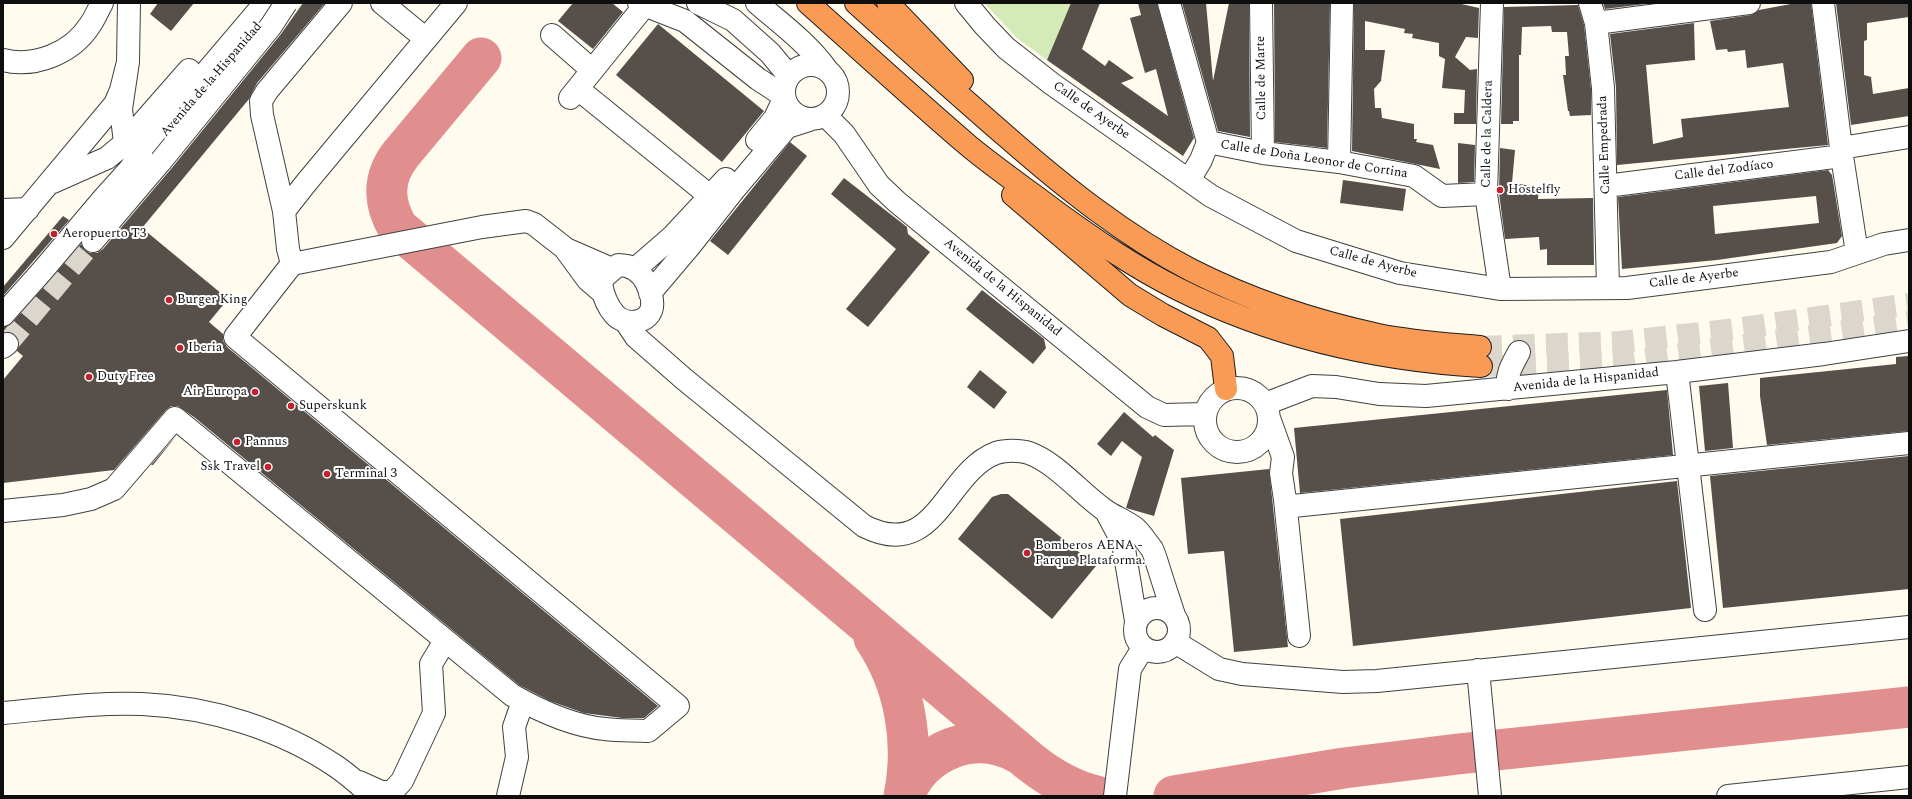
<!DOCTYPE html>
<html>
<head>
<meta charset="utf-8">
<style>
	body { margin:0 }
	#map { position:relative; width:1912px; height:799px; overflow:hidden; background:#fffbef; font-family:Spectral,serif }
	canvas { display:block }
	.frame { position:absolute; inset:0; border:4px solid #0e0e0e; pointer-events:none }
</style>
</head>
<body>
<div id="map">
<canvas width="1912" height="799"></canvas>
<div class="frame"></div>
</div>
<script>
const g = document.querySelector('canvas').getContext('2d');
g.lineJoin = 'round';
function paint(path, color) { g.fillStyle = color; g.fill(path, 'evenodd'); }
function stroke(path, color, width, dash) { g.strokeStyle = color; g.lineWidth = width; g.lineCap = dash ? 'butt' : 'round'; g.setLineDash(dash || []); g.stroke(path); }
function drawText(font, color, halo, rows, align = 'center') {
  g.font = font + ' Spectral,serif'; g.lineWidth = 4; g.setLineDash([]); g.textBaseline = 'middle'; g.strokeStyle = halo; g.fillStyle = color; for (const [text, x, y, turn = 0] of rows) {
    g.save(); g.translate(x, y); g.rotate((+turn || 0) * Math.PI / 180); g.textAlign = isNaN(turn) ? turn : align; if (halo) g.strokeText(text, 0, 0); g.fillText(text, 0, 0); g.restore();
  }
}
paint(new Path2D(`
	M984 3H1071L1047 60 1017 38Z`), '#d4ebb7');
stroke(new Path2D(`
	M481 58 401 154C382 178 383 203 398 228L1029 761C1049 777 1071 790 1096 796
	M874 638C905 684 915 742 904 796
	M904 796C921 750 975 729 1018 753
	M1174 796 1344 768 1458 754 1909 707`), '#e18e8e', 41);
paint(new Path2D(`
	M158 3H194L171 31 150 14Z
	M303 3H325L257 83 249 99 142 228 228 299 209 322 223 334V341L227 347 658 706 644 718H622L584 713 550 701 519 685 194 417 178 406H171L166 410 114 470 3 483V380L23 356 17 351 19 343 17 337 12 332 3 333V327L12 323 81 244 85 250 90 253H97L103 249 171 169 281 34Z
	M573 3H612L623 12 593 49 558 21Z
	M1071 3H1100L1082 49 1105 66 1109 60 1134 78 1121 83 1168 116 1156 69 1145 73 1130 18 1141 15 1138 3H1157L1194 138 1183 156 1047 60Z
	M1182 3H1206L1213 81 1229 3H1249L1250 137 1218 131Z
	M1274 3H1330L1327 148 1275 142Z
	M1354 3H1457L1479 8 1478 38 1466 37 1455 57 1470 70 1477 69 1476 124H1454V113H1464L1465 90 1442 88 1445 59 1439 56V43L1412 38 1413 34 1404 33 1405 29 1365 21V50H1385L1381 81 1374 89 1375 108H1381L1382 118 1414 124V139H1417L1416 142 1433 145 1440 169 1352 151Z
	M1603 3H1653L1605 9Z
	M1796 3H1811L1828 145 1617 165 1616 88 1610 34 1694 23 1695 60 1646 65 1653 144 1683 137 1681 119 1789 107 1783 63 1747 68 1745 50 1728 52 1727 49 1716 50 1710 21 1751 15 1759 10Z
	M1836 3H1909V17L1867 23V40L1864 41V75L1871 77 1873 94 1909 88V116L1851 125Z
	M1578 5 1584 25 1591 89V115L1570 116 1569 111H1568L1563 75H1566L1565 56H1569L1567 32H1552L1551 26 1522 27 1521 55H1519V121H1513V124H1501L1504 7Z
	M658 24 764 111 722 162 616 75Z
	M790 142 807 156 728 255 710 241Z
	M1458 143 1475 145 1474 182 1458 183Z
	M1500 148 1515 150 1512 183 1539 187 1538 199 1593 198 1594 265H1547V249L1540 250 1539 237 1505 239 1499 193Z
	M1828 170 1832 175 1842 236 1837 243 1717 260 1622 269 1618 197ZM1816 196 1819 223 1715 234 1713 206Z
	M844 178 907 227 908 234 930 252 868 327 846 309 896 249 831 194Z
	M1343 180 1406 189 1403 211 1340 203Z
	M63 216 69 220 3 296V287Z
	M982 290 1044 339 1046 348 1033 364 966 309Z
	M1909 356V431L1767 445 1760 396V378L1896 364V357Z
	M980 370 1007 392 994 409 967 387Z
	M1728 383 1733 448 1705 451 1699 386Z
	M1667 390 1673 455 1300 493 1294 428Z
	M1124 412 1153 437 1155 435 1174 450 1154 516 1126 508 1142 457 1122 441 1111 456 1097 444Z
	M177 435 153 465H151Z
	M1909 456V589L1723 608 1710 476Z
	M1269 469 1288 647 1234 652 1224 551 1188 554 1181 478Z
	M1677 481 1691 608 1353 646 1340 519Z
	M1001 494H1008L1096 566 1052 619 958 539 992 497Z`), '#574f4a');
stroke(new Path2D(`
	M7 344 93 241`), '#dbd7cd', 22, [22, 11]);
stroke(new Path2D(`
	M1480 347 1620 342 1736 329 1909 304
	M1481 366 1621 362 1909 322`), '#dbd7cd', 22, [22, 11]);
const minor = new Path2D(`
	M382 3 426 39
	M639 3 685 21 758 79 784 96
	M698 3 733 20 770 53 789 76
	M757 3C781 24 808 43 827 70
	M966 3 985 26 1006 48 1052 84 1211 196 1296 241 1400 273 1500 289 1627 288 1831 262 1884 244 1909 240
	M1169 3 1208 142
	M1261 3 1263 153
	M1492 3 1486 194 1500 289
	M1590 3 1596 23 1603 88 1608 288
	M1823 3 1842 156 1857 253
	M1596 23 1749 3
	M552 35 592 70
	M3 60C35 68 72 53 90 25 95 18 98 10 102 3
	M128 62 121 109 125 143 159 142
	M784 92a27 27 0 1 1 54 0a27 27 0 1 1-54 0Z
	M578 89 710 196
	M570 98 645 5
	M826 116 844 134 879 185 897 202 1147 407 1164 415 1205 414
	M757 140 775 118 784 99
	M1208 142 1263 153 1339 162 1414 176 1442 196 1486 194
	M1841 148 1909 137
	M1339 162 1342 3
	M1189 180 1201 160 1208 142
	M53 182 107 158 125 143 189 70
	M1606 186 1842 156
	M3 210 28 209
	M284 211 262 115 261 101 267 91 341 3
	M3 238 115 104 121 90 128 62 129 3
	M93 241 161 161
	M566 250 588 280 602 292
	M292 264 288 249 284 211 306 183 456 3
	M618 265C631 265 641 271 647 284 649 289 652 295 652 301 655 322 628 328 615 315 608 307 603 295 601 284L604 277Z
	M635 269 673 236 726 179
	M650 293 689 247 733 191 787 127 809 120
	M3 315 43 270 103 199 130 169 147 142 265 3
	M626 322 636 337 684 379 864 526C936 563 945 472 996 453 1005 450 1020 450 1029 453 1057 463 1081 494 1106 511 1115 517 1126 521 1135 528 1141 533 1147 543 1152 549 1155 555 1157 563 1159 569 1164 585 1169 600 1174 615
	M3 347 7 344
	M1677 372 1705 610
	M1205 420a32 32 0 1 1 64 0a32 32 0 1 1-64 0Z
	M1508 389C1506 374 1512 365 1519 352
	M1265 404 1312 386 1336 387 1379 394 1426 396 1677 372 1824 354 1909 341
	M1269 418 1283 457 1281 473 1285 500 1293 506 1909 443
	M1285 500 1299 636
	M3 511 63 505 91 499 114 489 175 418 512 695C540 711 572 726 605 729 619 731 634 730 648 731L678 706 235 337 292 264 482 227 526 221 534 224 566 249 612 269
	M1106 511 1123 543 1136 621
	M1135 630a22 22 0 1 1 44 0a22 22 0 1 1-44 0Z
	M1175 642 1219 669 1242 674 1343 682 1377 681 1909 627
	M1478 670 1490 796
	M3 713C49 709 96 702 142 704 210 707 281 729 337 767 350 776 361 786 372 796
	M359 782 381 792H392L402 781 434 713 431 664 445 641
	M508 796 517 757 514 727 523 701
	M1115 796 1130 669 1143 648
	M1728 796 1909 777`);
const highway = new Path2D(`
	M808 3C862 51 915 100 970 147 997 169 1027 190 1055 211 1095 240 1134 267 1178 289 1272 336 1377 360 1481 366
	M856 3C906 48 956 93 1007 137 1064 187 1124 235 1191 270 1250 300 1314 321 1378 335 1412 342 1446 344 1480 347
	M888 3 962 80
	M1013 195 1130 295 1163 315 1208 338 1222 356 1226 389`);
stroke(minor, '#414141', 24);
stroke(highway, '#1f1f1f', 24);
stroke(minor, '#fff', 22);
stroke(highway, '#f99b54', 22);
const minorBridge = new Path2D(`
	M161 161 271 26 286 3`);
stroke(minorBridge, '#414141', 24, []);
stroke(minorBridge, '#fff', 22);
for (const [x, y, r, color] of [
	[1500,190,4,"#c3212d"],
	[54,234,4,"#c3212d"],
	[169,300,4,"#c3212d"],
	[180,348,4,"#c3212d"],
	[89,377,4,"#c3212d"],
	[255,392,4,"#c3212d"],
	[291,406,4,"#c3212d"],
	[237,442,4,"#c3212d"],
	[268,467,4,"#c3212d"],
	[327,474,4,"#c3212d"],
	[1027,553,4,"#c3212d"]
]) { const dot = new Path2D(); dot.arc(x, y, r, 0, 2 * Math.PI); g.fillStyle = color; g.fill(dot); stroke(dot, '#fff', 1.5); }
drawText('13px', '#0e0e0e', '#fff', [
	["Calle de Marte",1262,78,-91],
	["Avenida de la Hispanidad",212,80,-49],
	["Calle de Ayerbe",1091,111,35],
	["Calle de la Caldera",1488,134,-89],
	["Calle Empedrada",1605,145,-92],
	["Calle de Doña Leonor de Cortina",1314,160,9],
	["Calle del Zodíaco",1724,171,-7],
	["Calle de Ayerbe",1373,263,15],
	["Calle de Ayerbe",1694,279,-7],
	["Avenida de la Hispanidad",1002,288,39],
	["Avenida de la Hispanidad",1586,381,-6]
]);
drawText('13px', '#0e0e0e', '#fff', [
	["Hostelfly",1508,190],
	["Aeropuerto T3",62,234],
	["Burger King",177,300],
	["Iberia",188,348],
	["Duty Free",97,377],
	["Air Europa",247,392,"right"],
	["Superskunk",299,406],
	["Pannus",245,442],
	["Ssk Travel",260,467,"right"],
	["Terminal 3",335,474],
	["Bomberos AENA -",1035,546],
	["Parque Plataforma.",1035,561]
], 'left');
</script>
</body>
</html>
